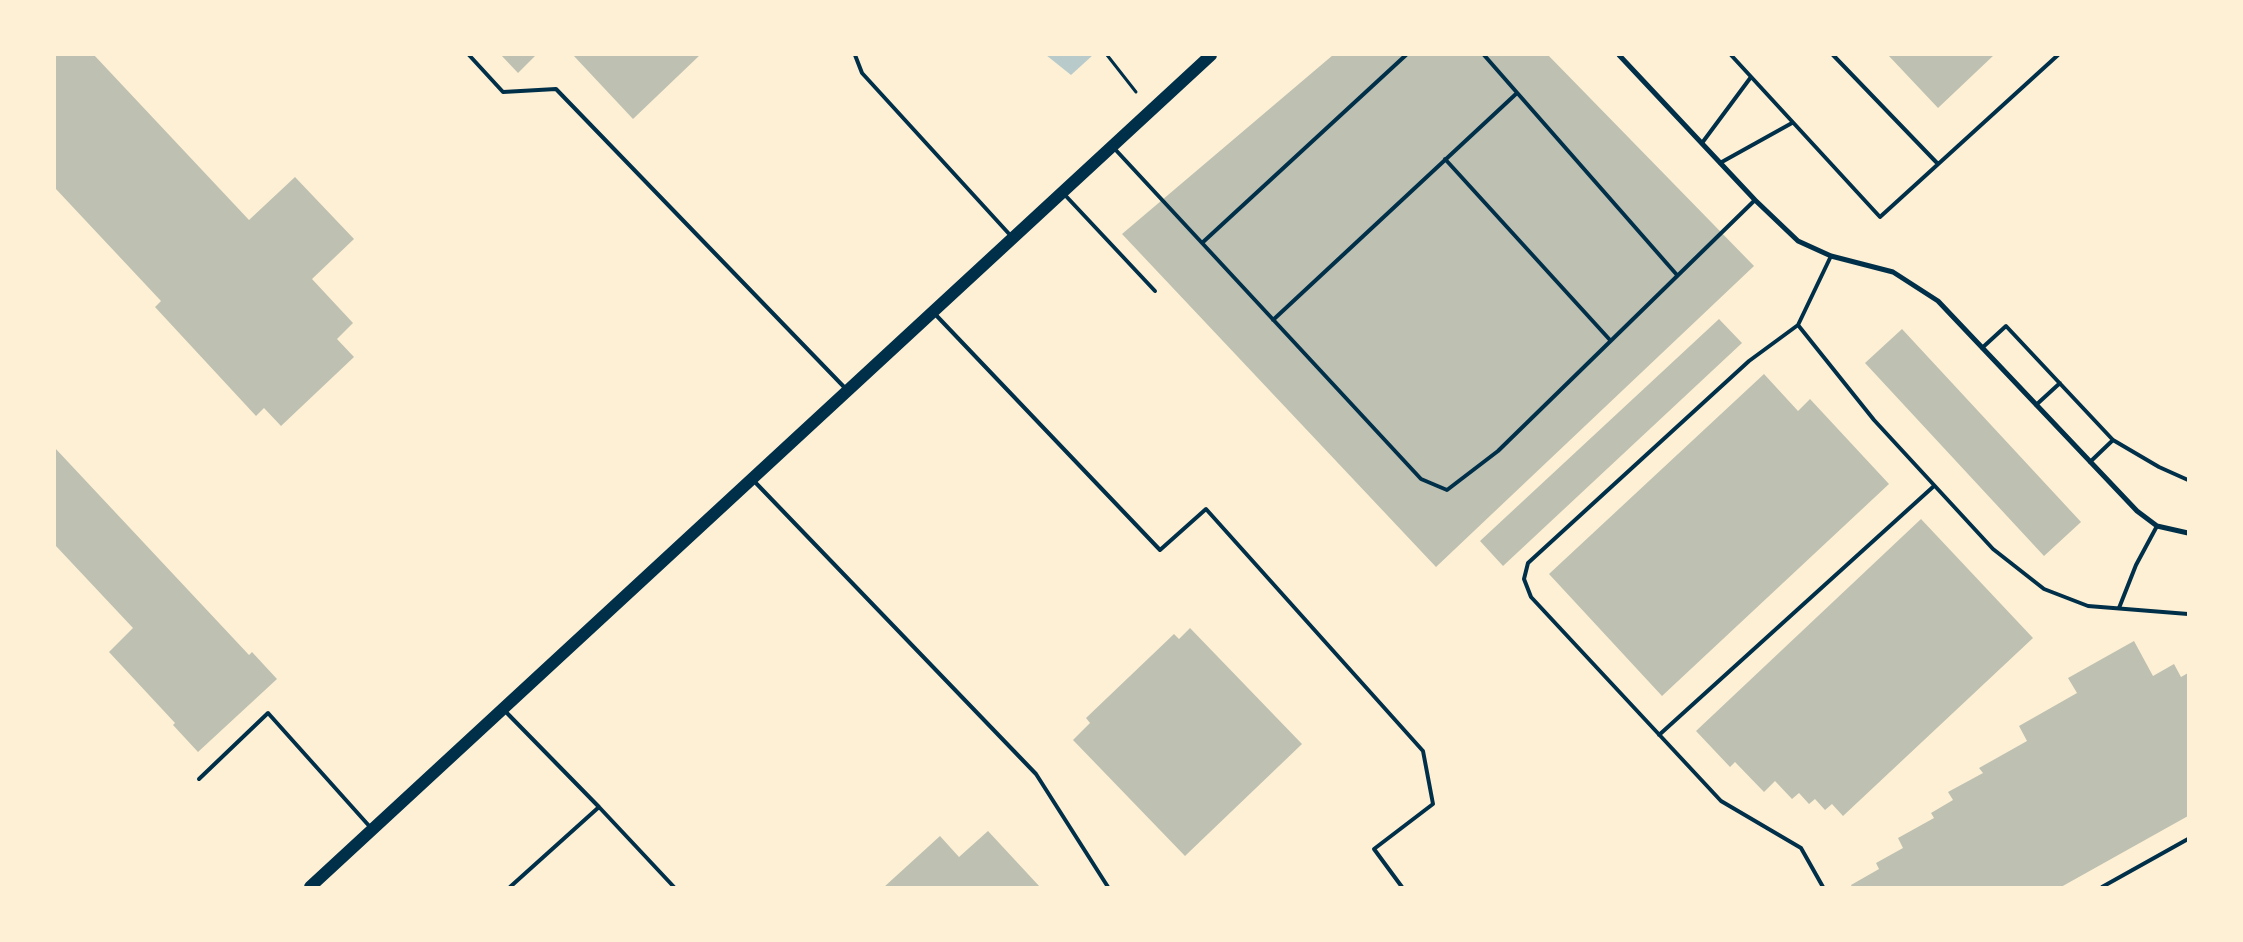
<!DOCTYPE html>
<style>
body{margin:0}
#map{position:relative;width:2243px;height:942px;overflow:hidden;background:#fdf0d5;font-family:Rubik,sans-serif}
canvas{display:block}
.frame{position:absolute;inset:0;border:56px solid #fdf0d5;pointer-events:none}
</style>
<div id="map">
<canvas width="2243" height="942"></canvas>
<div class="frame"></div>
</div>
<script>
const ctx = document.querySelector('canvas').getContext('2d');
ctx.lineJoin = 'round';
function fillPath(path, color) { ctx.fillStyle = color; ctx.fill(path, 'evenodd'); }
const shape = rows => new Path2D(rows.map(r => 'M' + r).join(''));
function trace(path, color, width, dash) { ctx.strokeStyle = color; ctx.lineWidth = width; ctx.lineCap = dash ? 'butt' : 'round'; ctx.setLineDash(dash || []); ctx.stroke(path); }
const green = shape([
 [1046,55,1093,55,1071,75]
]);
const building = shape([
 [55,55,94,55,249,220,295,177,354,239,312,279,353,323,337,339,354,357,281,426,264,408,256,416,155,307,161,301,55,188],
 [501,55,536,55,518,73],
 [573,55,700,55,633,119],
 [1333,55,1548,55,1754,266,1436,567,1122,234],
 [1888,55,1994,55,1938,108],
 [1719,319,1742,343,1503,566,1480,541],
 [1902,329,2081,522,2044,556,1865,363],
 [1764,374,1798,411,1810,399,1889,484,1662,696,1549,574],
 [55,448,249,655,252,652,277,679,198,752,173,725,175,723,109,652,133,628,55,545],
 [1921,519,2033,638,1843,816,1832,804,1825,810,1815,799,1809,804,1799,793,1792,799,1775,781,1764,792,1735,762,1730,767,1696,731],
 [1190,628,1302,744,1185,856,1073,740,1090,723,1086,718,1174,634,1179,639],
 [2134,641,2153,676,2174,664,2181,677,2188,673,2188,816,2061,887,1852,887,1851,885,1879,869,1876,863,1903,848,1898,838,1934,818,1931,813,1953,800,1948,792,1983,773,1979,768,2027,741,2019,726,2077,693,2068,678],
 [988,831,1040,887,884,887,940,836,959,857]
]);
const path = shape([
 [1107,55,1136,92]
]);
const service = shape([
 [469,55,503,92,556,89,846,389],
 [855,55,862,73,1011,236],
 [1484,55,1677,275],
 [1731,55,1880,217,2058,55],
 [1833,55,1938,164],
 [1702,143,1751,77],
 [1113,147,1421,479,1447,490,1498,451,1755,200],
 [1445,159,1610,340],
 [1720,163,1792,123],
 [1064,194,1155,291],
 [1202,243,1406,55],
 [934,313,1160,550,1206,509,1423,751,1433,804,1374,849,1402,887],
 [1273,320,1517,93],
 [1798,325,1874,420,1993,549,2044,589,2088,606,2188,614],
 [1982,348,2006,326,2113,440,2159,467,2188,480],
 [2036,405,2060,383],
 [2090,462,2113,440],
 [753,480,1036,774,1108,887],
 [2119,608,2136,565,2157,526],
 [505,711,599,807,510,887],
 [1659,735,1934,486],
 [199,779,268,713,371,828],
 [599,807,674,887],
 [1823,887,1801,848,1721,801,1531,597,1524,579,1528,563,1749,361,1798,325,1831,256],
 [2102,887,2188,839]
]);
const minor = shape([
 [1619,55,1755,200,1798,241,1831,256,1893,272,1938,301,2137,511,2157,526,2188,533]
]);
const primary = shape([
 [310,887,1211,55]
]);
fillPath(green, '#b9caca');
fillPath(building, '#bec0b2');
trace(path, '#003049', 3);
trace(service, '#003049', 4);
trace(minor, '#003049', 5);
trace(primary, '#003049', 12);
</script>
